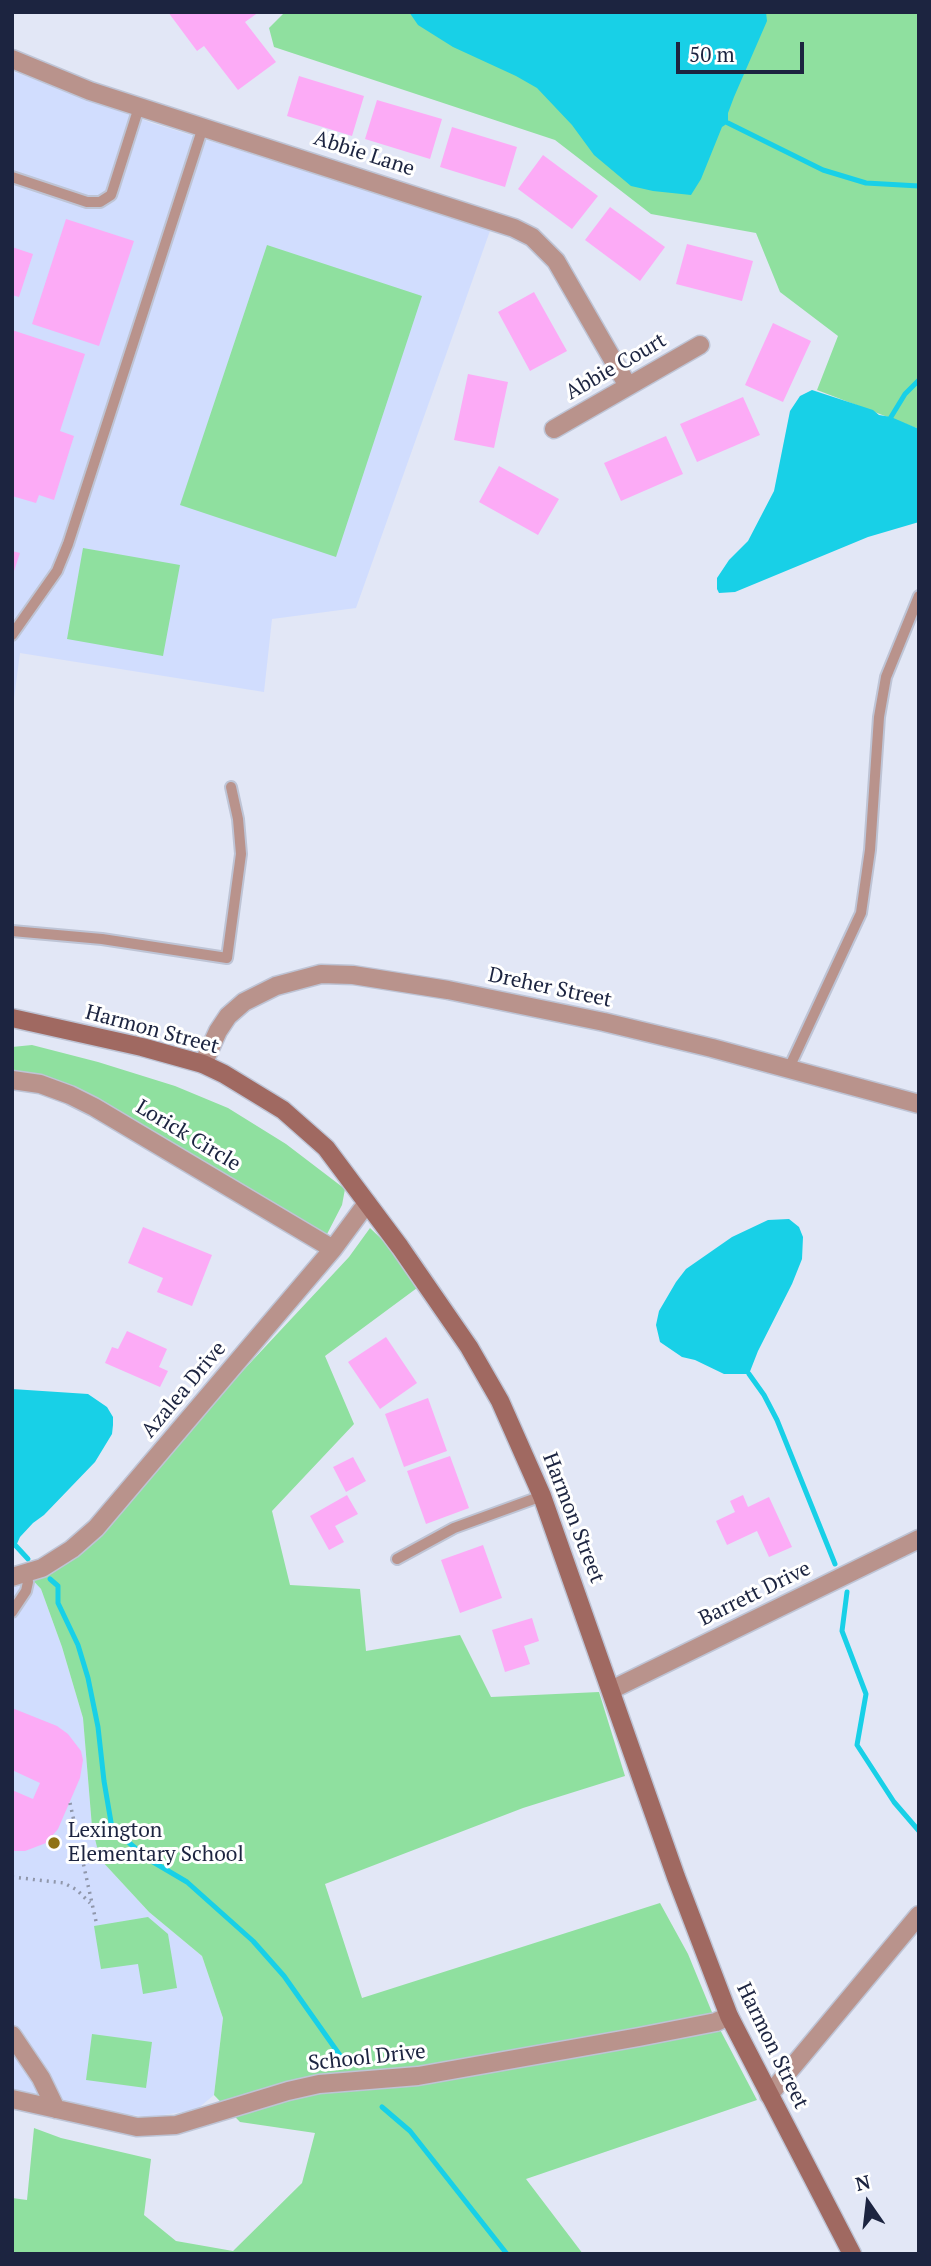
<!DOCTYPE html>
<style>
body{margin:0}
#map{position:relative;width:931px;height:2266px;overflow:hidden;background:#e2e7f6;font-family:"PT Serif",serif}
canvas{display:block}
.frame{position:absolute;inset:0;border:14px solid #1c2440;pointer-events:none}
.north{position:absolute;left:833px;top:2168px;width:70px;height:70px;-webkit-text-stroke:5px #fff;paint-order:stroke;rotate:346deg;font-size:19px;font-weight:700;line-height:28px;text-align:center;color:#1c2440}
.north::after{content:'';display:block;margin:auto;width:24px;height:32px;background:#1c2440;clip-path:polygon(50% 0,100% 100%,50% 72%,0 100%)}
.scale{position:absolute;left:676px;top:42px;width:128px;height:32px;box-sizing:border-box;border:4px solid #1c2440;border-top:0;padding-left:9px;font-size:21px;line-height:24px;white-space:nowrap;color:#1c2440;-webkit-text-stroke:5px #fff;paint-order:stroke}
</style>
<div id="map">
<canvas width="931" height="2266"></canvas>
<div class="frame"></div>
<div class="north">N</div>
<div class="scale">50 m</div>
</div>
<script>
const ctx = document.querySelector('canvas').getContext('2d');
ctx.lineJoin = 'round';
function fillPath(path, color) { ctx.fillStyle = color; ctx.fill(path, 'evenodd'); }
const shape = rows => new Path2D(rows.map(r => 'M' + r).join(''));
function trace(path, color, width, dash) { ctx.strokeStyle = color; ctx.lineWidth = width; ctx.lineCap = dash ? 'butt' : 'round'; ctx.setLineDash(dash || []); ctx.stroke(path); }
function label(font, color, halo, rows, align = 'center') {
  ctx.font = font + ' "PT Serif",serif'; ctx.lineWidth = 6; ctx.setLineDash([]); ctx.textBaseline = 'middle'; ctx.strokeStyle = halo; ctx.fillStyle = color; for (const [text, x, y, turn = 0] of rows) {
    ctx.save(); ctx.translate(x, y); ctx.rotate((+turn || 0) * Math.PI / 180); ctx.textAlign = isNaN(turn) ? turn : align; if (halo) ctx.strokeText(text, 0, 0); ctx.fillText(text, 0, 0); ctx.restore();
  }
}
const built = shape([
 [12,71,152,123,491,228,356,608,272,619,264,692,20,653,12,714],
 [27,1574,41,1589,62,1647,83,1718,92,1827,100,1859,149,1912,202,1956,223,2018,214,2095,196,2110,151,2117,93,2111,12,2091,12,1578]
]);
const green = shape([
 [285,12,919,12,919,429,817,390,838,336,780,292,756,233,651,214,555,140,274,47,269,28],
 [267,245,422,296,336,557,180,505],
 [83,548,180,565,163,656,67,639],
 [32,1045,98,1062,175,1086,228,1108,286,1144,345,1189,342,1205,325,1238,12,1072,12,1047],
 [370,1228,394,1251,417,1288,325,1356,354,1424,272,1511,290,1585,360,1589,366,1651,460,1635,491,1697,599,1692,625,1776,523,1808,325,1884,362,1998,660,1903,688,1954,716,2022,757,2100,526,2179,583,2254,12,2254,12,2198,27,2200,34,2128,61,2138,151,2159,144,2215,176,2241,233,2251,302,2183,315,2133,240,2122,214,2095,223,2018,202,1956,149,1912,100,1859,92,1827,83,1718,62,1647,41,1589,27,1574,96,1528,349,1257],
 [148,1917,168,1934,177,1988,143,1994,138,1964,101,1969,94,1926],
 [92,2034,152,2042,146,2088,86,2080]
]);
const water = shape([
 [409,12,766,12,767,21,734,97,728,113,728,123,722,127,701,179,691,195,653,191,631,186,594,155,572,125,537,88,516,76,453,47,418,25],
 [812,390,873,410,879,415,891,417,919,429,919,522,868,537,735,592,719,593,717,589,717,578,729,560,748,541,774,491,790,411,800,396],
 [789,1219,799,1227,803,1237,802,1259,792,1284,758,1351,749,1374,724,1374,695,1360,682,1357,660,1342,656,1325,659,1311,676,1282,686,1269,732,1237,768,1220],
 [12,1389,88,1394,107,1407,113,1417,113,1425,112,1434,95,1462,44,1515,33,1523,20,1537,16,1546,12,1547]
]);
const stream = shape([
 [728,123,823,170,866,183,919,186],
 [891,417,905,394,919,380],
 [749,1374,764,1395,777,1420,835,1564],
 [16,1546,28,1559],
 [50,1579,58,1586,58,1603,78,1645,88,1678,98,1727,104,1781,112,1828,148,1859,187,1882,253,1941,284,1976,344,2061],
 [847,1592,842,1631,866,1694,857,1745,894,1802,919,1831],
 [382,2107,410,2131,507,2254]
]);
const building = shape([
 [168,12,259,12,245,22,276,62,238,90,204,46,197,51],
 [299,76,364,96,352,136,287,116],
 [377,100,442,119,430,159,365,139],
 [452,127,517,147,505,187,440,167],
 [543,155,598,196,572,229,518,189],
 [610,207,665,247,640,281,585,240],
 [66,219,134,241,99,346,32,324],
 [687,244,753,261,742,301,676,284],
 [12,247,33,254,19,297,12,295],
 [534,292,567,351,530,371,498,312],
 [773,323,811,341,783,402,745,385],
 [12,330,85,354,60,431,74,436,54,500,39,495,36,503,12,496],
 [468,374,508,382,494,448,454,440],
 [743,397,760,435,697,462,680,424],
 [666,436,683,474,621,501,604,463],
 [499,466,559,499,538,535,479,502],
 [12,551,20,553,13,574,12,574],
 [143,1227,212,1255,192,1306,157,1292,163,1278,128,1263],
 [127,1331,167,1349,159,1367,168,1371,160,1387,105,1363,112,1347,118,1349],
 [386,1337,417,1383,380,1409,348,1362],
 [428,1398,447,1451,404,1467,385,1414],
 [450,1456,469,1508,426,1524,407,1471],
 [353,1457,366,1481,346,1492,333,1467],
 [347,1495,358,1514,335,1526,344,1542,329,1550,310,1516],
 [743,1495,748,1507,769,1497,792,1547,769,1557,757,1531,727,1545,716,1521,735,1512,730,1501],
 [483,1545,502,1598,460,1613,441,1560],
 [532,1618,539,1641,524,1646,530,1664,505,1672,492,1630],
 [12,1708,57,1726,68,1734,81,1751,83,1760,80,1778,58,1829,46,1843,25,1851,12,1851,12,1790,33,1799,40,1783,12,1770]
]);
const path = shape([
 [70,1803,97,1926],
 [12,1877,64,1883,77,1890,90,1903]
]);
const lane = shape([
 [12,177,87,202,100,202,111,195,113,189,139,107],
 [12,635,57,571,68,544,203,127],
 [12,931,102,939,227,958,241,854,238,819,231,787],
 [789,1068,861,913,870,850,879,717,886,677,919,596],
 [397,1559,454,1528,542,1496],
 [12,1612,26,1591,28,1582,27,1574]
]);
const street = shape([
 [12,59,90,91,514,228,532,237,556,261,628,386],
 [554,429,700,345],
 [203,1064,218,1031,228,1016,244,1002,276,986,321,974,353,975,448,990,604,1022,712,1048,919,1104],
 [12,1080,40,1084,70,1095,94,1107,333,1249],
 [12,1577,42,1568,72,1549,96,1528,333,1249,367,1203],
 [611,1690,919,1539],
 [12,2035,41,2078,56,2109],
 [769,2095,919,1915],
 [12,2099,137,2127,176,2125,288,2091,319,2084,418,2076,639,2037,716,2022,729,2016]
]);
const secondary = shape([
 [12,1018,142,1047,203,1064,224,1074,283,1110,326,1148,400,1247,469,1347,500,1401,542,1496,676,1877,729,2016,852,2254]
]);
const markers = [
 [54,1843,7,"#8f7216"]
];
const streetNames = [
 ["Abbie Lane",364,154,18],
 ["Abbie Court",616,367,-30],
 ["Dreher Street",550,988,12],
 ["Harmon Street",152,1030,15],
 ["Lorick Circle",188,1136,31],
 ["Azalea Drive",184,1390,-50],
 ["Harmon Street",573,1518,69],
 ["Barrett Drive",755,1594,-26],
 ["Harmon Street",772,2046,64],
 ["School Drive",367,2058,-6]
];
const poiNames = [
 ["Lexington",68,1831],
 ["Elementary School",68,1855]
];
fillPath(built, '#d1ddfe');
fillPath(green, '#8fe09f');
fillPath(water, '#18d0e7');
trace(stream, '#18d0e7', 5);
fillPath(building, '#fcabf6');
trace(lane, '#bec4d5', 14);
trace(street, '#bec4d5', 21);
trace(secondary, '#bec4d5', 21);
trace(path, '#9097ab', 3.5, [2, 5]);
trace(lane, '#b9938c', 10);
trace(street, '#b9938c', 18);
trace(secondary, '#a06961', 18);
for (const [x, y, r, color] of markers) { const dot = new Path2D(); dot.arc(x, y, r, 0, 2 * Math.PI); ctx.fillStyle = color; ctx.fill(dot); trace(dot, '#fff', 2.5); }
label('21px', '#1c2440', '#fff', streetNames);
label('21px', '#1c2440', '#fff', poiNames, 'left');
</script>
